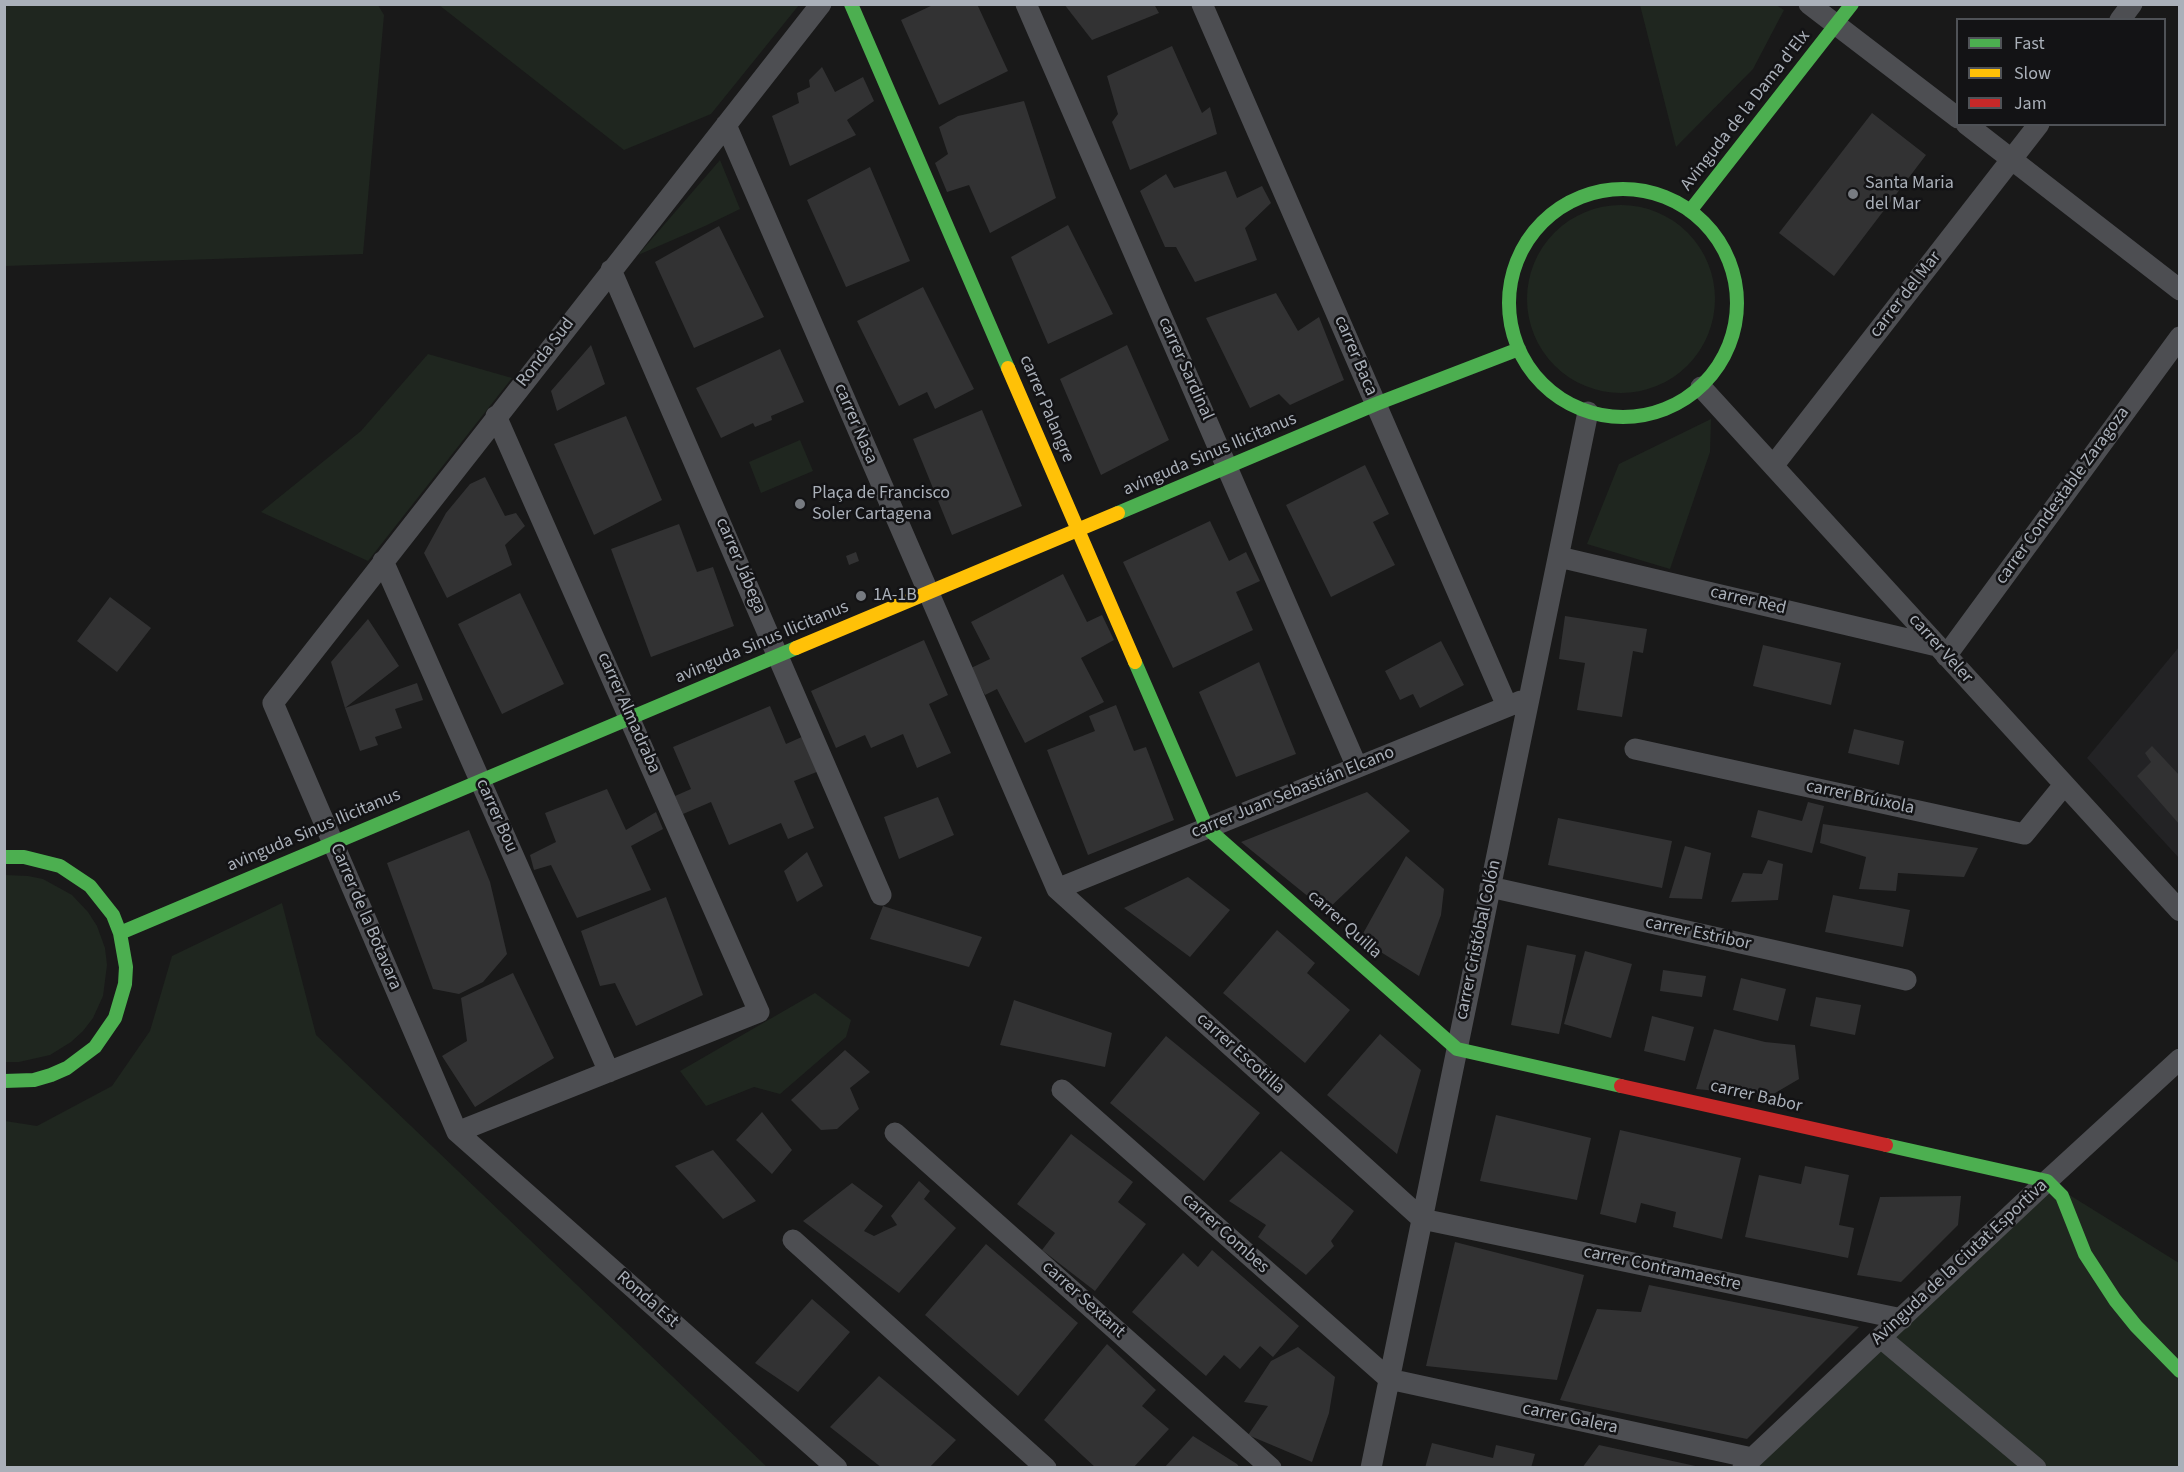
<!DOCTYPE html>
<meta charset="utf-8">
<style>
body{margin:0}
#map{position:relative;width:2184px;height:1472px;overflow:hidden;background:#191919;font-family:"Source Sans 3",sans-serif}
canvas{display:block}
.frame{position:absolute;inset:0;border:6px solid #aab0b9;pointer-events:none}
.legend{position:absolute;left:1956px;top:18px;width:210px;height:108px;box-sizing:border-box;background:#131315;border:2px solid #4f5257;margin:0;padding:8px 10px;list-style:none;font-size:18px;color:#aab0b9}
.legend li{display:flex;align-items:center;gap:12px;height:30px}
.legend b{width:30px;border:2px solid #4f5257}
</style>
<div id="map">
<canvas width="2184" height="1472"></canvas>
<div class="frame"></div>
<ul class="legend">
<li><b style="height:8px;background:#4caf50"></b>Fast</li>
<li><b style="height:8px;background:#ffc107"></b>Slow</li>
<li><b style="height:8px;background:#c62828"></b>Jam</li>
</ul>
</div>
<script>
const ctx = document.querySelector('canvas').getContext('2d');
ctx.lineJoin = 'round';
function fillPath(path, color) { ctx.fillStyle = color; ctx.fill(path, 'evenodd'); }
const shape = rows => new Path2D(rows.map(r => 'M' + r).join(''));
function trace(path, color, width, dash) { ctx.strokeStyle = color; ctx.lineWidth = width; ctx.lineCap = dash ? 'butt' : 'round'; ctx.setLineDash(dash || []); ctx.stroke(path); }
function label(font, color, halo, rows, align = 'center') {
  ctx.font = font + ' "Source Sans 3",sans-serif'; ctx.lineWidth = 5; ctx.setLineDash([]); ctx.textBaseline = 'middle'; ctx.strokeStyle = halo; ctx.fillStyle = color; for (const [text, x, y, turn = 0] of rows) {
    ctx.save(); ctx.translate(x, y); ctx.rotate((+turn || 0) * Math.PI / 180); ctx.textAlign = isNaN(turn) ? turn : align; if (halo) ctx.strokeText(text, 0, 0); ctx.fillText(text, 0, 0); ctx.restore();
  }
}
const built = shape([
 [2179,647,2179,858,2087,758]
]);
const green = shape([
 [4,5,378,5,384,15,363,254,5,266],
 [439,5,799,4,799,5,711,114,624,150],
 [1776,5,1784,10,1753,69,1676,147,1640,5],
 [720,160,740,209,705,226,638,255],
 '1527 299a94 94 0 1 1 188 0a94 94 0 1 1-188 0Z',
 [428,354,512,378,368,561,261,512,361,431],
 [1711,419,1710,452,1670,569,1587,544,1619,464],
 [800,440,813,471,761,493,749,462],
 [5,875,28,876,43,879,72,895,88,912,97,926,105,948,107,965,103,996,93,1018,83,1031,71,1042,50,1055,19,1062,5,1062],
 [282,903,316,1035,767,1467,5,1467,5,1121,37,1126,112,1086,150,1031,172,956],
 [815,993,851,1020,846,1037,780,1094,754,1087,706,1106,680,1071],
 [2047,1181,2179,1263,2179,1467,1751,1468]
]);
const building = shape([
 [935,4,977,4,1008,71,939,105,901,20],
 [1064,4,1154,4,1159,13,1092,40],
 [1172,46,1202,113,1210,107,1217,134,1130,170,1112,122,1118,114,1107,76],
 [822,67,835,92,863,77,874,101,847,120,856,135,790,166,772,116,799,103,797,93,810,87,809,80],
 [1024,101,1056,198,990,233,969,185,947,192,935,163,948,154,939,127,958,116],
 [1872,113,1926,155,1834,276,1779,233],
 [870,167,910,261,846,287,807,200],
 [1226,171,1237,198,1262,186,1271,203,1245,228,1257,260,1195,282,1176,247,1165,247,1140,191,1166,174,1174,188],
 [1068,225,1113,314,1048,344,1011,257],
 [719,226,764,317,694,348,655,262],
 [923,287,974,389,935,409,927,392,899,406,857,321],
 [1276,293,1298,331,1319,317,1344,380,1290,405,1279,394,1250,408,1206,318],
 [591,345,605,384,557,411,551,391],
 [1127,345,1169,440,1101,475,1060,379],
 [780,349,804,402,771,416,772,420,755,427,753,423,721,438,696,388],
 [982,410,1022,506,952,535,913,439],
 [626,416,662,500,594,535,554,444],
 [1365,465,1389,514,1373,522,1395,565,1331,597,1286,505],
 [485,477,505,516,516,513,525,526,505,545,512,565,447,598,424,553,446,513,470,484],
 [1210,521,1229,561,1246,552,1260,581,1236,592,1253,630,1173,668,1123,562],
 [679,524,697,572,713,567,734,626,651,657,611,549],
 [856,552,859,561,849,565,846,556],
 [1063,574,1087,622,1102,615,1114,640,1081,658,1104,702,1025,743,997,689,985,695,971,668,990,659,971,622],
 [520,593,564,684,502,714,458,624],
 [110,597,151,628,117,672,77,641],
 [1565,616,1647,629,1643,653,1633,651,1622,717,1577,710,1585,663,1559,659],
 [368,619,399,666,345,708,417,683,423,700,395,709,402,728,375,737,378,745,360,751,345,708,331,662],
 [924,640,948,695,929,704,951,753,917,768,903,734,871,748,865,735,836,748,811,691],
 [1441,641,1464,685,1420,708,1413,694,1400,700,1385,671],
 [1763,645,1841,663,1831,705,1753,686],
 [1259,662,1296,754,1236,777,1199,692],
 [1116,705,1134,751,1146,747,1174,820,1088,855,1047,750,1095,731,1089,716],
 [770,706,786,744,804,736,819,771,794,781,814,828,788,839,781,823,729,845,711,802,683,814,675,796,691,789,673,747],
 [1854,729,1904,741,1899,765,1848,753],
 [2152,746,2180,776,2180,825,2137,776,2151,762,2145,753],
 [607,789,626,830,656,812,663,829,631,846,651,890,577,918,551,865,534,870,530,855,556,842,545,813],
 [1367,792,1410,831,1326,911,1241,842],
 [938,797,954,835,899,859,884,817],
 [1808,802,1824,806,1812,853,1751,837,1758,810,1802,821],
 [1558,818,1672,841,1662,888,1548,865],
 [1823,824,1978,848,1964,877,1898,873,1896,891,1859,889,1866,857,1820,843],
 [469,830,490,882,507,954,483,982,459,994,433,989,387,863],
 [1685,846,1711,853,1702,899,1669,898],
 [807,852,823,886,797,902,784,871],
 [1406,856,1444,889,1441,915,1419,976,1360,939],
 [1768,860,1783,864,1778,900,1731,902,1743,873,1762,874],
 [1188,877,1230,910,1190,957,1124,908],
 [1833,895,1910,910,1903,947,1825,932],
 [666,897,703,995,636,1026,615,983,600,986,581,931],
 [883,906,982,937,969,967,870,939],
 [1277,930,1315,963,1307,973,1350,1010,1305,1063,1223,993],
 [1527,945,1576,955,1559,1034,1511,1025],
 [1585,951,1632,964,1611,1038,1564,1024],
 [1663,970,1706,976,1702,997,1660,991],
 [513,973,554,1058,475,1107,442,1056,467,1041,461,998],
 [1741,978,1786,989,1778,1021,1733,1010],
 [1816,997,1861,1005,1855,1035,1810,1026],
 [1014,1000,1112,1033,1105,1067,1000,1045],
 [1652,1016,1694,1027,1685,1061,1644,1051],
 [1714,1029,1765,1042,1795,1045,1799,1079,1770,1096,1696,1089],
 [1380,1034,1421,1070,1397,1154,1327,1095],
 [1166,1036,1260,1113,1204,1181,1110,1103],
 [845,1050,870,1072,850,1088,859,1109,837,1129,821,1130,791,1100],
 [762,1112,792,1150,772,1174,736,1140],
 [1496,1115,1591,1138,1577,1200,1480,1181],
 [1620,1130,1741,1158,1722,1239,1673,1227,1676,1212,1641,1203,1636,1223,1600,1214],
 [1071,1134,1133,1182,1118,1202,1146,1224,1095,1291,1042,1250,1055,1233,1017,1204],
 [713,1150,756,1201,723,1219,675,1166],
 [1281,1151,1354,1211,1331,1241,1334,1246,1306,1275,1258,1237,1266,1225,1229,1201],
 [1805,1166,1849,1175,1839,1225,1854,1228,1848,1258,1745,1237,1759,1175,1801,1184],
 [919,1181,930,1191,924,1199,956,1228,899,1293,803,1221,852,1183,883,1206,864,1231,874,1236,897,1225,891,1216],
 [1961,1196,1958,1225,1901,1282,1857,1275,1880,1197],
 [1455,1242,1584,1275,1557,1380,1426,1366],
 [986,1244,1078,1323,1018,1396,925,1315],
 [1212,1250,1299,1326,1273,1357,1260,1346,1240,1369,1224,1355,1206,1376,1132,1312,1183,1253,1198,1267],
 [1649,1285,1859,1327,1747,1439,1560,1400,1597,1309,1641,1312],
 [812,1299,850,1332,798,1392,755,1363],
 [1107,1344,1156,1390,1142,1406,1169,1429,1133,1468,1096,1468,1044,1420],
 [1298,1347,1335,1377,1329,1413,1312,1462,1248,1435,1268,1406,1244,1402,1271,1361],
 [879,1376,956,1440,929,1468,882,1468,830,1427],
 [1193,1436,1237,1464,1240,1468,1164,1468],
 [1432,1443,1493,1458,1496,1445,1535,1454,1531,1468,1425,1468],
 [1599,1445,1700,1467,1700,1468,1582,1468]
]);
const street = shape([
 [821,4,273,703,457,1132,837,1468],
 [1026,4,1357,767],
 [1202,4,1507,706],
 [1809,4,1958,118],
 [2120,20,2132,4],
 [1966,124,2180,290],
 [726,125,1057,889,1422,1219,1902,1319],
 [611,270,881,895],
 [1701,387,2180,911],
 [1773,466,2039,124],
 [1559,557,1937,646],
 [383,561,609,1072],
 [1946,656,2180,337],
 [1635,749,2024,834,2064,785],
 [1490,887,1906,980],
 [1057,889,1521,701],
 [1062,1090,1389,1379,1752,1458],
 [457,1132,759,1012,496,416],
 [895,1133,1271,1468],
 [793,1240,1046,1468],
 [1881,1338,2036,1468],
 [1743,1467,2047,1181,2180,1059],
 [1371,1468,1588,412]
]);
const fast = shape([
 [851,4,1008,368],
 '1509 303a114 114 0 1 1 228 0a114 114 0 1 1-228 0Z',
 [1690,211,1852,4],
 [1118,513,1376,404,1519,349],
 [1135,662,1207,828,1457,1049,1621,1086],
 [4,857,24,857,60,866,90,886,113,915,120,933,126,967,125,984,115,1018,95,1047,67,1068,51,1075,34,1080,4,1081],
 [120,933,796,648],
 [1886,1145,2047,1181,2062,1196,2085,1254,2115,1300,2136,1326,2180,1371]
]);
const slow = shape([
 [1008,368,1135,662],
 [796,648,1118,513]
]);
const jam = shape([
 [1621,1086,1886,1145]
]);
const markers = [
 [1853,194,6,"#777b81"],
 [800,504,6,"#777b81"],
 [861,596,6,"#777b81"]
];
const streetNames = [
 ["Avinguda de la Dama d'Elx",1746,111,-52],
 ["carrer del Mar",1906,295,-52],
 ["Ronda Sud",546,353,-52],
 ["carrer Baca",1355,356,67],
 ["carrer Sardinal",1185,369,66],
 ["carrer Palangre",1046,409,67],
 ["carrer Nasa",855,424,67],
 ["avinguda Sinus Ilicitanus",1210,455,-23],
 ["carrer Condestable Zaragoza",2063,496,-54],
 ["carrer Jábega",740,566,67],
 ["carrer Red",1748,601,13],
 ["avinguda Sinus Ilicitanus",762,643,-23],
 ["carrer Veler",1940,649,48],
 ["carrer Almadraba",628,713,66],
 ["carrer Juan Sebastián Elcano",1293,793,-22],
 ["carrer Brúixola",1860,798,12],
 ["carrer Bou",496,816,66],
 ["avinguda Sinus Ilicitanus",314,831,-23],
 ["Carrer de la Botavara",365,917,67],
 ["carrer Quilla",1344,925,42],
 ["carrer Estribor",1698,934,12],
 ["carrer Cristóbal Colón",1479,940,-78],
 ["carrer Escotilla",1240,1054,42],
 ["carrer Babor",1756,1097,13],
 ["carrer Combes",1225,1234,42],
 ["Avinguda de la Ciutat Esportiva",1960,1263,-43],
 ["carrer Contramaestre",1662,1269,12],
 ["Ronda Est",647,1300,41],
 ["carrer Sextant",1083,1300,42],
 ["carrer Galera",1570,1419,12]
];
const poiNames = [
 ["Santa Maria",1865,184],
 ["del Mar",1865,205],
 ["Plaça de Francisco",812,494],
 ["Soler Cartagena",812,515],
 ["1A-1B",873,596]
];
fillPath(built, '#232325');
fillPath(green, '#1f261f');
fillPath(building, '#323233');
trace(street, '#4d4e52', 21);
trace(fast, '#4caf50', 14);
trace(slow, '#ffc107', 14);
trace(jam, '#c62828', 14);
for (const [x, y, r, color] of markers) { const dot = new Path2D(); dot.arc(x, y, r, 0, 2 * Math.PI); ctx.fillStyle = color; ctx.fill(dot); trace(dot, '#131315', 2); }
label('18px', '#aab0b9', '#131315', streetNames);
label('18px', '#aab0b9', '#131315', poiNames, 'left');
</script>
